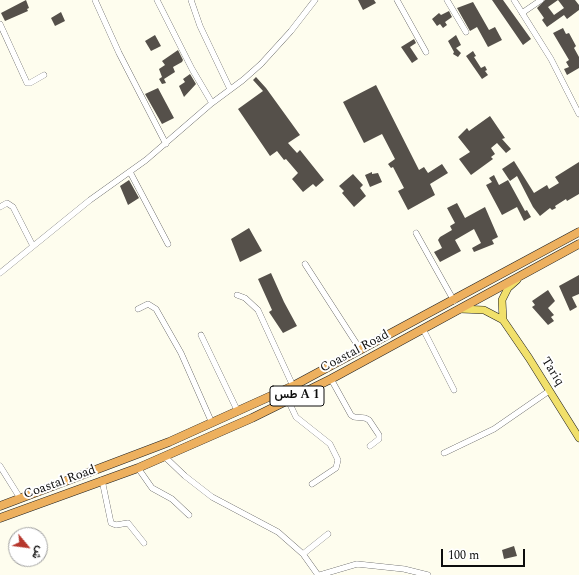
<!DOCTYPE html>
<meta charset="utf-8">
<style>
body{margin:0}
#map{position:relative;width:579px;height:575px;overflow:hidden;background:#fefdee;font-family:Spectral,Vazirmatn,serif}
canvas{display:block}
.north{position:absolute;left:8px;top:527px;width:40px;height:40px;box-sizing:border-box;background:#fff;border:1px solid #9e9e9e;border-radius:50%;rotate:119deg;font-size:11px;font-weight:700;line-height:16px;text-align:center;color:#0d0d0d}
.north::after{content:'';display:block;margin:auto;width:14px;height:18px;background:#b6362c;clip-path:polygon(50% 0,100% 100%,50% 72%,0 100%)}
.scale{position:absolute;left:441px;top:549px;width:84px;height:18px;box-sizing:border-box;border:2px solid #0d0d0d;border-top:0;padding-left:5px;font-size:12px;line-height:14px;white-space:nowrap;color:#0d0d0d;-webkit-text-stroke:3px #fff;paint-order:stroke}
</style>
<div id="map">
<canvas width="579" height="575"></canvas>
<div class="north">ش</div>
<div class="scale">100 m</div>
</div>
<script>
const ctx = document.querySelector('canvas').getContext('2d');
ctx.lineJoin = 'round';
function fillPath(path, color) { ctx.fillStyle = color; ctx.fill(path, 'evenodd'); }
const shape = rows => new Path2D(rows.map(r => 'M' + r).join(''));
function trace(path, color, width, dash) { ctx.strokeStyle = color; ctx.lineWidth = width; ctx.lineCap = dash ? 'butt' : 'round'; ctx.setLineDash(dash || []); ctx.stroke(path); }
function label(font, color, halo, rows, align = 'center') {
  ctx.font = font + ' Spectral,Vazirmatn,serif'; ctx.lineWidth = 4; ctx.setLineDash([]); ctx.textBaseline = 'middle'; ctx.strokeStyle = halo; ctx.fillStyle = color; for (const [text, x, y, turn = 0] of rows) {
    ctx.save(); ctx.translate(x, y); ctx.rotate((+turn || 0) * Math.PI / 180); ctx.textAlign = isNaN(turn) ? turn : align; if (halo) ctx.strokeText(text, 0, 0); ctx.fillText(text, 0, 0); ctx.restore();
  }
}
const building = shape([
 [26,0,29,8,27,9,28,11,5,21,1,13],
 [358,0,374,0,376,3,363,10],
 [492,0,503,0,531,39,523,45],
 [545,0,558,0,548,7,554,15,564,8,558,0,575,0,579,5,579,10,567,19,564,15,547,27,542,20,544,18,537,8],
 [473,2,489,30,495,27,502,40,488,47,477,27,470,31,457,8],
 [449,11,452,17,445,22,447,25,443,28,440,24,437,26,432,19,439,13,441,15],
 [61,12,65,21,55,26,51,18],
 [563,28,566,34,569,33,576,46,574,48,579,57,579,68,567,75,564,69,569,67,566,62,569,60,553,33],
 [155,35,161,46,151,51,145,41],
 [456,35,461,45,456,48,461,53,458,57,453,54,454,52,448,41],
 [414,39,416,43,410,47,418,59,412,63,401,47],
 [178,50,183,60,182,62,173,67,175,72,164,79,166,83,162,84,159,79,162,77,159,69,165,65,162,61],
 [473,51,476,56,474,57,481,68,485,66,487,70,485,71,488,75,482,79,466,56],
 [190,74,196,84,184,97,179,86,185,82,183,79],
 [256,77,266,88,300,135,288,143,297,153,300,150,324,180,316,187,313,184,303,192,292,179,298,173,286,159,284,160,277,151,270,156,238,109,263,91,253,80],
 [376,85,419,170,424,167,428,173,442,164,448,173,430,184,435,195,408,210,398,191,404,188,393,167,391,168,388,164,395,159,382,134,364,143,343,102],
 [158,88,174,118,162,124,145,94],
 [490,116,505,138,502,139,511,149,506,153,497,143,491,148,495,154,491,157,493,159,471,175,459,159,470,152,458,137,467,128,469,131],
 [514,161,534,193,547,185,549,189,559,183,555,177,579,162,579,194,567,201,566,199,555,206,556,208,552,210,550,208,540,216,533,207,517,176,510,181,502,169],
 [372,172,372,174,378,173,382,182,370,187,365,175],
 [353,174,363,185,360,188,366,196,354,207,342,193,344,191,339,186],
 [494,175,499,185,508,180,525,211,527,210,531,217,524,221,517,207,502,215,486,185,492,182,489,178],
 [129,180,139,198,128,205,120,186],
 [457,203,465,218,485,207,498,237,492,240,494,244,474,252,472,248,481,243,474,229,455,240,461,251,440,262,434,252,442,248,438,240,440,237,452,230,450,226,455,223,447,208],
 [249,228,262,251,240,262,231,239],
 [271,273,284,302,297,326,283,333,269,312,272,310,258,279],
 [579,275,579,294,572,297,577,307,570,311,559,286],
 [548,290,555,301,548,308,554,315,551,317,554,321,548,325,532,307,535,305,532,301],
 [514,546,517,556,504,559,502,550]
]);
const minor = shape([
 [95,0,119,53,166,144],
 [157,0,192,69,212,103],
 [191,0,200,26,230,89],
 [397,0,426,52],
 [447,0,466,32],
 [514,0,551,59,579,114],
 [522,13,541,0],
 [0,24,27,83,30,83,44,75],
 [130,172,168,244],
 [0,207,7,203,13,207,33,246],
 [416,233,454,301],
 [305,264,360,349],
 [0,273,90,200,146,160,212,103,243,80,261,64,291,31,315,0],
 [237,295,245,298,258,310,293,386],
 [138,309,148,304,156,309,181,353,212,423],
 [423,329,454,390],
 [201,335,238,412],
 [331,379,351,415,354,417,365,418,369,420,379,435,379,439,370,446],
 [288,400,296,417,330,444,338,460,336,468,312,484],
 [444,453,494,429,549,391],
 [165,457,185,476,212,497,278,532,303,554,318,575],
 [0,466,20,498],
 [138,468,152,488,172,499,189,515],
 [102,480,111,523,116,525,128,523,144,543],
 [303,554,328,534],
 [320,575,357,564,404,569,428,575]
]);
const major = shape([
 [460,309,484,310,503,320,529,358,579,438],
 [503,320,502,300,508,288,517,280]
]);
const highway = shape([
 [0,506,169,442,293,386,579,232],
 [0,518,138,468,252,418,331,379,579,244]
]);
const shields = [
 [297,396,54]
];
const shieldNames = [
 ["طس A 1",297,396]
];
const streetNames = [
 ["Coastal Road",355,352,-28],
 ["Tariq",552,372,58],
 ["Coastal Road",60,483,-20]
];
fillPath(building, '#55504a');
trace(minor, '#404040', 6);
trace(major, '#1e1e1e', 8);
trace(highway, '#1e1e1e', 9);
trace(minor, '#fff', 5.5);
trace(major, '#f1e06b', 7);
trace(highway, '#edb05e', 8);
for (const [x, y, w] of shields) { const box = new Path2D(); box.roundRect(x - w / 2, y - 10, w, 20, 3); ctx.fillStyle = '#fff'; ctx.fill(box); trace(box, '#0d0d0d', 1); }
label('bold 12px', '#0d0d0d', null, shieldNames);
label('13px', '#0d0d0d', '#fff', streetNames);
</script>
